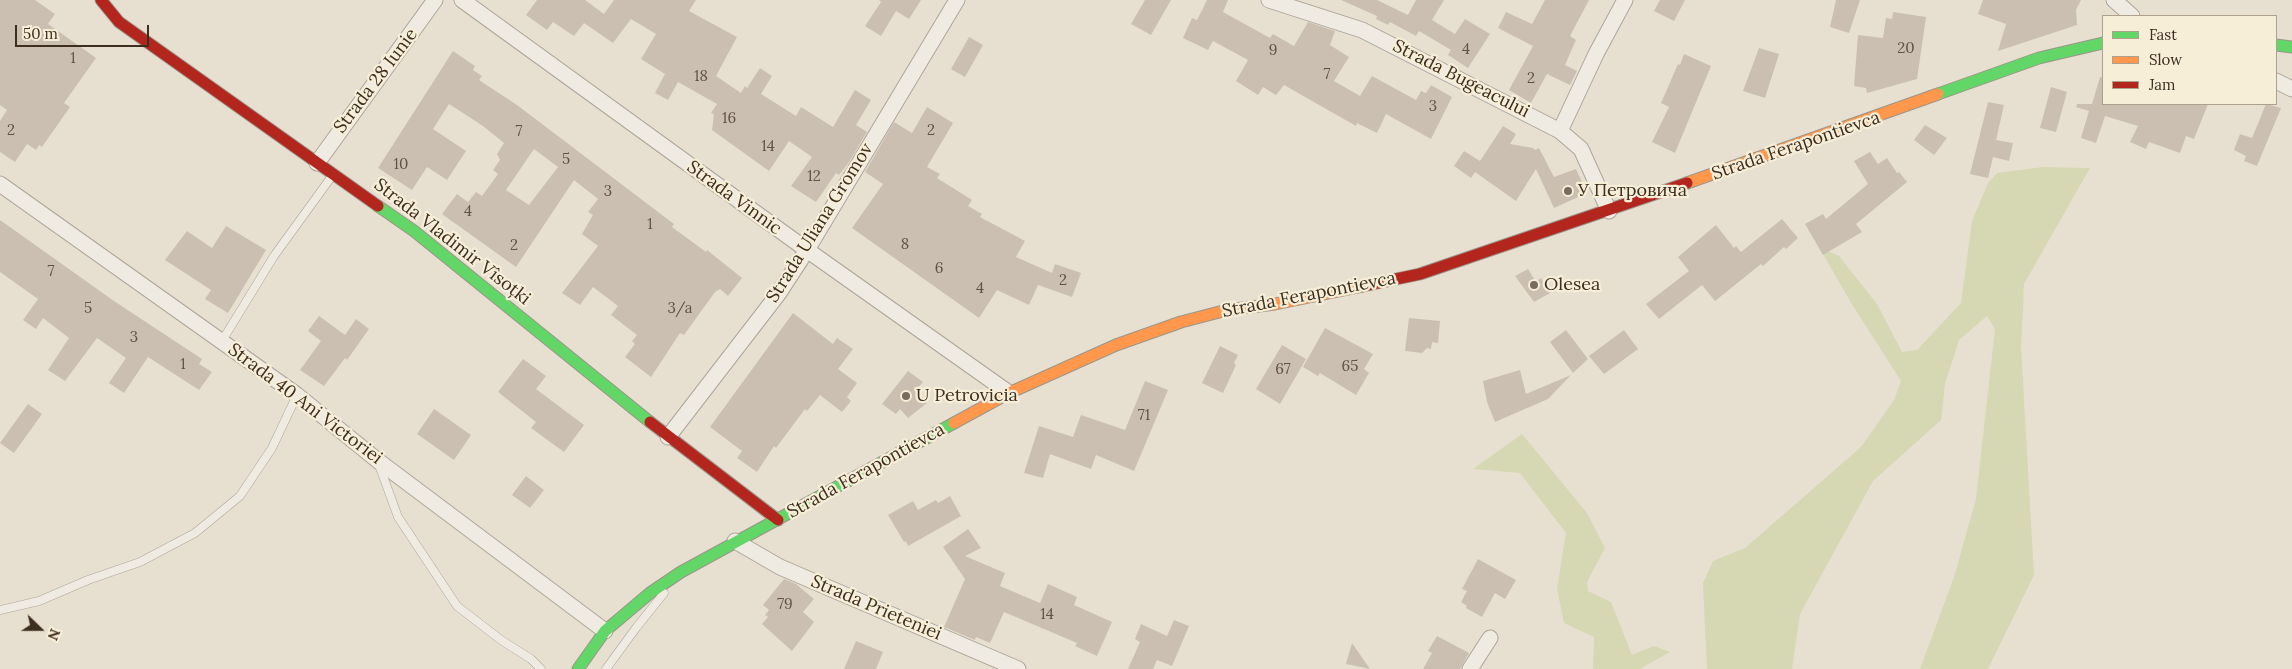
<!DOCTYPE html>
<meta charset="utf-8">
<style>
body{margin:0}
#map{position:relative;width:2292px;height:669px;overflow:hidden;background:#e7e0d1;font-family:Lora,serif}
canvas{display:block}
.legend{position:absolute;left:2102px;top:15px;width:175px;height:90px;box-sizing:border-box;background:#f7eed8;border:1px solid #ada18e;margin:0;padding:6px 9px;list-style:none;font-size:15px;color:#3d2e20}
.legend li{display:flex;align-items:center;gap:10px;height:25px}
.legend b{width:25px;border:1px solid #ada18e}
.north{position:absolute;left:15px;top:604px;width:50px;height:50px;-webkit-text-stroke:4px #f7eed8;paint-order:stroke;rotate:112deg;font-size:14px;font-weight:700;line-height:20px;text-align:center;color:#3d2e20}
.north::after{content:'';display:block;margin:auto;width:18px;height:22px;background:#3d2e20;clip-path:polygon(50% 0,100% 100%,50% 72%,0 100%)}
.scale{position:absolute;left:15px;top:25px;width:134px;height:22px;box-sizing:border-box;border:2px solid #3d2e20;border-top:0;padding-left:6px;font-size:15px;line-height:18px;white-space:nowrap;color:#3d2e20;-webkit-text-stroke:4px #f7eed8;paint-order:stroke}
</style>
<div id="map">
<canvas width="2292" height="669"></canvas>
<ul class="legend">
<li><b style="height:6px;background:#63d668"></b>Fast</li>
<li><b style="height:6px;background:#ff974d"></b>Slow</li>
<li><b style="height:6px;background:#b3261e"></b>Jam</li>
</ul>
<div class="north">N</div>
<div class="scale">50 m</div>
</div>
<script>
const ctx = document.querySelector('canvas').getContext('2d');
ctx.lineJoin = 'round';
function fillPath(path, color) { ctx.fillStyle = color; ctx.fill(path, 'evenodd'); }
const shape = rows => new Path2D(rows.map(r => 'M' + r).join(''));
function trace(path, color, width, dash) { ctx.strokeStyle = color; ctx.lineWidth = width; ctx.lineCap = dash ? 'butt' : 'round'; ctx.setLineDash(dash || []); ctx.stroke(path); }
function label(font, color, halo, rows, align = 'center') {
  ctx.font = font + ' Lora,serif'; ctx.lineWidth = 4.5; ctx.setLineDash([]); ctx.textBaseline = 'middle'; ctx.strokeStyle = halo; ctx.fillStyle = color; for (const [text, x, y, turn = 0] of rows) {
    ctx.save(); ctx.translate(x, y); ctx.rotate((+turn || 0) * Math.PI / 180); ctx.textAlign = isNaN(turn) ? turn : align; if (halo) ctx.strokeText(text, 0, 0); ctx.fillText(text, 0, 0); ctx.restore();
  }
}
const green = shape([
 [2043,167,2090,168,2024,284,2021,347,2034,575,1988,669,1920,669,1954,577,1976,499,1995,329,1987,316,1959,340,1945,384,1941,420,1873,481,1800,614,1792,669,1707,669,1703,583,1713,561,1745,548,1861,447,1894,400,1901,381,1850,301,1819,247,1839,256,1877,304,1902,352,1917,350,1961,303,1972,221,1988,183,1997,173],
 [1522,434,1587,513,1605,548,1587,582,1588,591,1611,602,1632,655,1654,646,1670,652,1640,669,1593,669,1594,637,1564,623,1557,589,1566,533,1520,473,1473,469]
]);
const building = shape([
 [0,0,35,0,55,14,48,24,96,58,64,103,70,107,42,147,39,145,36,150,27,144,15,162,0,152,0,121,7,110,0,105],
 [537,0,585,0,604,14,614,0,696,0,689,11,737,37,716,76,741,93,745,86,747,88,760,68,772,76,761,94,796,116,801,107,833,127,855,90,871,100,856,125,867,132,849,162,839,175,836,173,816,202,791,186,812,157,789,141,769,171,712,130,714,114,711,113,717,104,678,82,668,100,655,93,665,74,641,59,656,34,631,19,613,43,584,23,574,36,553,22,547,30,526,15],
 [879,0,921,0,909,19,896,11,881,36,865,26,881,2],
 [1145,0,1171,0,1151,35,1131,24],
 [1207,0,1228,0,1223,12,1270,38,1273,34,1294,46,1308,22,1335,31,1330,45,1349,57,1334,81,1360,96,1372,76,1416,100,1421,91,1426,93,1431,85,1452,97,1431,139,1386,114,1377,133,1357,123,1356,126,1284,85,1276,95,1263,87,1258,95,1236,81,1248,60,1213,41,1208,50,1183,38,1192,18,1197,20],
 [1341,0,1377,0,1408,15,1416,0,1444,0,1432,20,1455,34,1465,19,1490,34,1468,68,1448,55,1451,50,1419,31,1416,36,1390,22,1388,25,1376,19,1377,16],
 [1545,0,1589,0,1570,36,1576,40,1565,65,1577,71,1570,85,1547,74,1531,103,1509,90,1533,46,1498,28,1506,12,1532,24],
 [1660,0,1685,0,1674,21,1654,11],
 [1836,0,1860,0,1849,33,1830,27],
 [1983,0,2081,0,2076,10,2077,25,1998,51,2006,24,1978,14],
 [1893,12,1926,17,1917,79,1867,93,1866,88,1854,86,1858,35,1883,38,1886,18,1892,19],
 [969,37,983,45,965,77,951,69],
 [1759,48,1779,54,1765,98,1743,91],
 [453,51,475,66,473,70,482,76,479,80,517,105,674,224,672,227,706,252,707,250,742,278,728,296,720,289,715,292,684,335,680,333,651,377,625,357,635,344,632,341,637,335,611,315,618,306,593,287,580,305,562,293,598,246,582,234,593,215,588,212,598,199,574,180,516,267,442,214,457,194,468,202,476,192,482,196,498,174,493,170,500,160,497,154,504,143,483,126,449,104,433,129,466,151,447,180,427,167,412,190,378,168],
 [534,149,558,167,529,205,506,190],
 [1684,54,1711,66,1675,153,1652,142,1669,107,1661,103,1678,64,1680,65],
 [2100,77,2103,77,2103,104,2208,104,2194,139,2186,136,2180,153,2149,142,2146,149,2130,142,2138,126,2105,116,2096,143,2081,138,2089,111,2076,107,2077,104,2092,104],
 [2051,87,2067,92,2056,132,2040,128],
 [1988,102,2004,105,1996,140,2013,143,2009,161,1993,157,1988,178,1970,174],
 [2266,104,2281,108,2257,166,2244,161,2246,156,2234,150,2240,134,2252,138],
 [927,107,953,123,927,167,940,174,937,178,972,200,968,206,982,214,980,217,1025,241,1016,257,1052,273,1055,264,1081,273,1072,297,1038,285,1029,305,997,290,979,318,852,228,883,184,865,172,894,122,912,133],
 [1925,125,1947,138,1934,155,1914,140],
 [1503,126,1516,134,1510,144,1533,148,1535,150,1539,148,1554,177,1576,169,1587,193,1554,208,1536,169,1516,201,1475,172,1471,178,1454,166,1464,151,1480,161],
 [1870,152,1878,164,1887,158,1897,173,1899,172,1907,182,1856,224,1862,232,1823,255,1805,224,1823,214,1826,219,1868,184,1854,161],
 [1782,219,1798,238,1786,249,1784,247,1763,266,1761,264,1715,301,1702,285,1659,319,1646,304,1689,271,1678,257,1716,225,1734,248,1736,246,1741,252],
 [0,220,114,301,202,359,199,364,212,372,199,390,148,357,124,393,109,383,126,358,97,338,65,381,48,370,69,338,43,318,36,329,23,320,38,299,0,272],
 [226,226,266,250,228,313,205,299,211,290,165,260,187,231,212,248],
 [1528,269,1536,282,1541,278,1550,293,1534,302,1515,276],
 [793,313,833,344,837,338,853,349,838,369,857,383,847,397,851,401,842,412,820,395,807,411,805,409,776,448,774,446,757,472,737,458,742,451,710,427],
 [319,316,345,335,356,319,369,329,347,360,345,358,324,386,300,370,321,341,308,331],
 [1409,318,1440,321,1438,343,1432,342,1431,349,1427,348,1422,353,1405,351],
 [1325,328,1373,354,1364,369,1369,373,1356,395,1320,373,1318,376,1303,367],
 [1566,330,1588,359,1573,373,1550,342],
 [1624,330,1638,349,1604,374,1589,356],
 [1282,345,1306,359,1280,404,1256,389],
 [1220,346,1238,355,1234,363,1236,365,1223,393,1202,383],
 [523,359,546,376,536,389,584,425,564,452,531,428,536,422,498,392],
 [1520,370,1526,394,1571,375,1548,399,1495,422,1487,402,1483,381],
 [908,371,923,382,916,390,927,403,908,418,900,409,896,414,882,404],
 [1145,381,1168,390,1134,471,1096,455,1091,469,1050,454,1043,478,1024,473,1039,426,1073,437,1081,415,1125,430],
 [28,404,42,414,14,453,0,443],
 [434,409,471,435,454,460,417,434],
 [526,476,544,490,530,508,512,495],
 [950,496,961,516,908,546,906,541,904,542,888,515,913,501,918,510,936,500,938,503],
 [968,529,981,548,965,556,1005,573,1000,586,1040,603,1048,584,1077,597,1074,605,1112,622,1097,656,1075,646,1077,643,1004,612,990,643,976,637,975,640,944,627,965,579,943,547],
 [1478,559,1516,580,1505,599,1495,593,1482,617,1466,608,1467,606,1461,602,1467,591,1462,589],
 [784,579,796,584,814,599,803,612,814,622,792,651,762,624,768,617,765,615,769,610,763,605],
 [1174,620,1189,626,1172,666,1157,660,1153,669,1128,669,1140,642,1135,639,1141,624,1167,636],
 [1437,636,1469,653,1460,669,1423,669,1432,653,1428,651],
 [856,641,883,652,876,669,844,669],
 [1352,643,1370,669,1346,664]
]);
const lane = shape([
 [222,341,274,256,332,176],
 [379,465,398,517,457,606,501,640,531,659,541,669],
 [0,610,39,601,88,580,140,562,195,533,240,496,272,448,297,395],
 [606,669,636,628,664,593]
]);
const street = shape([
 [462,0,807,250,1009,393],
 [1269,0,1362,30,1560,131,1581,149,1609,211],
 [2114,0,2132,16],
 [2276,81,2292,89],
 [1560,131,1596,54,1625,0],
 [317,163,435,0],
 [0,184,297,395,377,460,605,631],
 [668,437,779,293,807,250,957,0],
 [735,541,780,567,1018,669],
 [1470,669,1490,638]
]);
const fast = shape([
 [2276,45,2292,47],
 [1938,94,2039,58,2103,43],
 [378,206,414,231,650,422],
 [578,669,605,631,650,593,681,572,954,423]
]);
const slow = shape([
 [1687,183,1938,94],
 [954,423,1009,393,1116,345,1181,322,1227,310,1275,304,1363,286]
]);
const jam = shape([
 [101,0,119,22,378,206],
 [1363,286,1420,274,1687,183],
 [650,422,778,520]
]);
const markers = [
 [1568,191,5,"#786c5e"],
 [1534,285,5,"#786c5e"],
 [906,396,5,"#786c5e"]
];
const numberNames = [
 ["20",1906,49],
 ["4",1466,50],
 ["9",1273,51],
 ["1",73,59],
 ["7",1327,75],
 ["18",701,77],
 ["2",1531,79],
 ["3",1433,107],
 ["16",729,119],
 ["2",11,131],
 ["2",931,131],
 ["7",519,132],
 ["14",768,147],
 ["5",566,160],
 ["10",401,165],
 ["12",814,177],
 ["3",608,192],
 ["4",468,212],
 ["1",650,225],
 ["8",905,245],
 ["2",514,246],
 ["6",939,269],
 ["7",51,272],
 ["2",1063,281],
 ["4",980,289],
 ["5",88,309],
 ["3/a",680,309],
 ["3",134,338],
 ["1",183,365],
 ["65",1350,367],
 ["67",1283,370],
 ["71",1144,416],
 ["79",785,605],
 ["14",1047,615]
];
const streetNames = [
 ["Strada Bugeacului",1461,79,27],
 ["Strada 28 Iunie",376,81,-53],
 ["Strada Ferapontievca",1796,146,-19],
 ["Strada Vinnic",734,198,36],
 ["Strada Uliana Gromov",820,223,-58],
 ["Strada Vladimir Vîsoțki",452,242,38],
 ["Strada Ferapontievca",1309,295,-11],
 ["Strada 40 Ani Victoriei",305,404,37],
 ["Strada Ferapontievca",866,471,-29],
 ["Strada Prieteniei",876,608,23]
];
const poiNames = [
 ["У Петровича",1578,191],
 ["Olesea",1544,285],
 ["U Petrovicia",916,396]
];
fillPath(green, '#d6d7b3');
fillPath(building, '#cbbfb2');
trace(lane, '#ada599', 9);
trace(street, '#ada599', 17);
trace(fast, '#9c958a', 13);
trace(slow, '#9c958a', 13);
trace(jam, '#9c958a', 13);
trace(lane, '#efebe3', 8);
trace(street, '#efebe3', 15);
trace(fast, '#63d668', 11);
trace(slow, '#ff974d', 11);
trace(jam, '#b3261e', 11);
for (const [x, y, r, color] of markers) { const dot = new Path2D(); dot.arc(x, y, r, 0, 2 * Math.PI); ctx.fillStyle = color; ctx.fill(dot); trace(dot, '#f7eed8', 2); }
label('15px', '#605244', null, numberNames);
label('18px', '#3d2e20', '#f7eed8', streetNames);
label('18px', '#3d2e20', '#f7eed8', poiNames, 'left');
</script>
